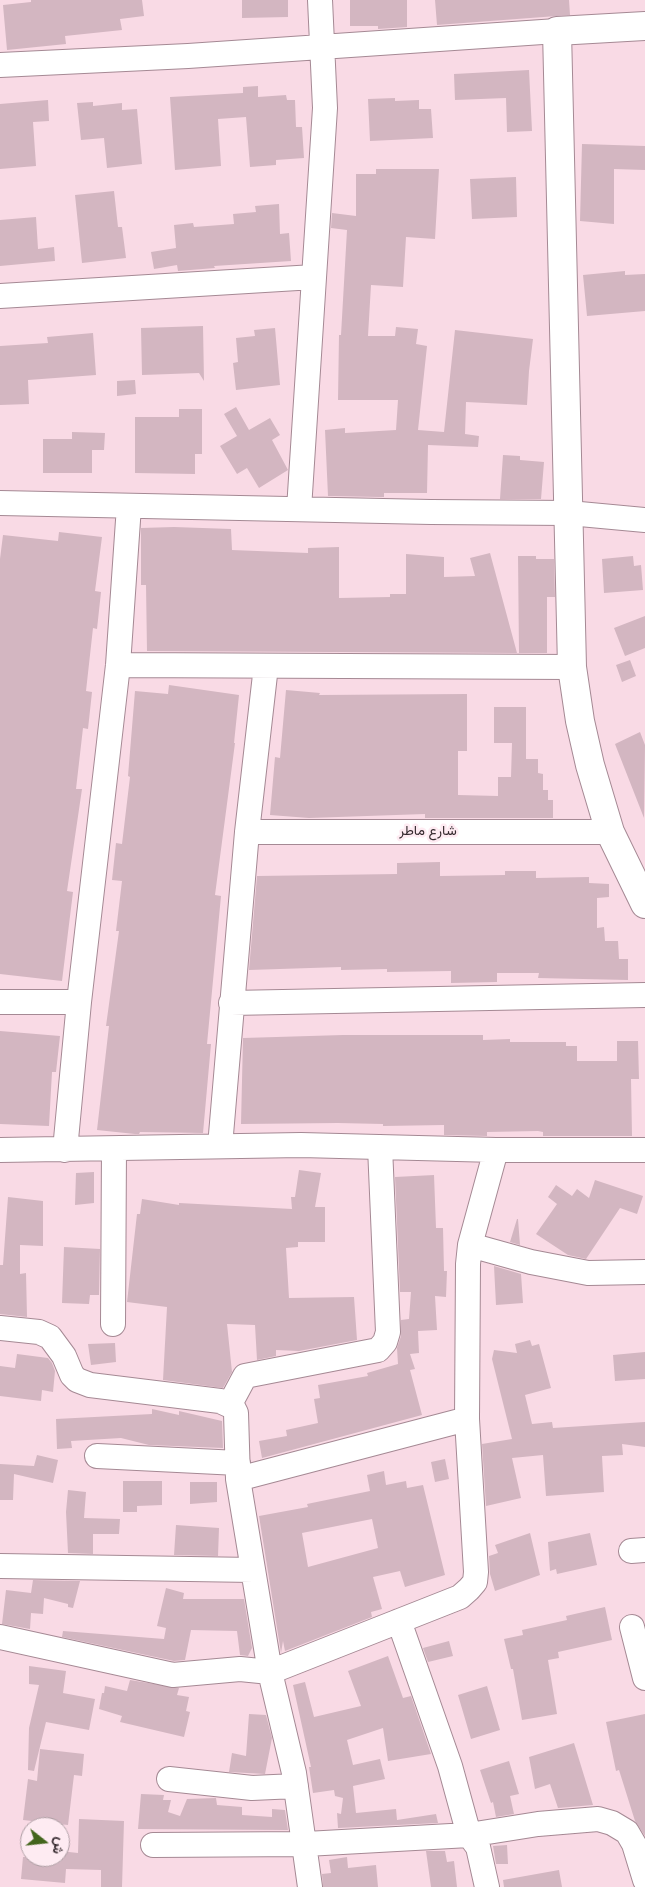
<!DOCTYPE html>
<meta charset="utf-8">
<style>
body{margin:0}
#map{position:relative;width:645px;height:1887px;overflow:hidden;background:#f9dae5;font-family:"Nunito Sans",Vazirmatn,sans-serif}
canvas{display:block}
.north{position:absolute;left:20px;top:1817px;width:50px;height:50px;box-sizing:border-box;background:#feebf2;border:1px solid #ae9ea4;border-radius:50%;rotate:106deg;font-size:14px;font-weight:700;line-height:20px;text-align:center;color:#362a2f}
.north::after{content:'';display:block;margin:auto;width:18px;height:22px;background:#43651c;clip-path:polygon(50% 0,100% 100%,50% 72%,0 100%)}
</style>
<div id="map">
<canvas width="645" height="1887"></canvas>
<div class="north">ش</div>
</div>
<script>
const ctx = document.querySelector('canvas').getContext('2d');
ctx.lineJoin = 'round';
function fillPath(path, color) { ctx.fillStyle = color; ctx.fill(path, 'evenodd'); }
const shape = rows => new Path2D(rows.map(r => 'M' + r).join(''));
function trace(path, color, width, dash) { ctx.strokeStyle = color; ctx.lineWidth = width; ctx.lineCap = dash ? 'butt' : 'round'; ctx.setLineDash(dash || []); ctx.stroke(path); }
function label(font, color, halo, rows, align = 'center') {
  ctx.font = font + ' "Nunito Sans",Vazirmatn,sans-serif'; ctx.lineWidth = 5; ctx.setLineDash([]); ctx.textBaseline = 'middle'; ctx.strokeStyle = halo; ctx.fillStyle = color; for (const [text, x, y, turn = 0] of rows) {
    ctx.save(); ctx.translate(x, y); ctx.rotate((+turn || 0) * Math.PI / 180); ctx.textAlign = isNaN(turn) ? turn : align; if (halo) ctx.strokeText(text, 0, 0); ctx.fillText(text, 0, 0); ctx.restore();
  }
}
const building = shape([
 [31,0,142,0,144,16,120,19,122,30,65,36,66,44,7,50,3,5,31,2],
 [242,0,288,0,288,17,242,18],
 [350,0,407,0,407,27,378,29,378,26,350,26],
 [435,0,569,0,570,15,437,25],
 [529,70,532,131,507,132,506,98,455,100,454,74],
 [258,86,258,97,286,95,287,100,295,100,296,127,302,127,304,158,276,160,276,165,250,167,246,117,218,119,221,166,175,170,170,97,243,93,243,87],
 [395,98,395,101,419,100,419,109,431,109,433,138,370,141,368,99],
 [48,100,49,121,33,122,36,166,0,169,0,104],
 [93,102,93,106,122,103,122,110,137,109,142,164,107,168,104,138,81,140,77,103],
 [582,144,645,146,645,170,614,169,614,224,580,221],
 [376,169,439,169,435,239,406,237,403,287,371,285,368,336,395,336,396,327,418,329,416,344,427,346,418,430,444,432,455,330,533,339,529,371,527,405,466,402,465,434,479,436,478,447,428,445,427,493,384,493,384,497,379,497,328,496,325,430,345,428,345,433,396,430,398,400,338,400,339,335,341,335,347,230,331,228,332,213,356,216,356,174,376,174],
 [516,177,517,217,472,219,470,179],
 [114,191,118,227,122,227,126,258,82,263,75,195],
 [279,204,280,234,289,233,291,261,214,266,215,268,178,271,177,265,154,269,151,252,176,248,174,225,193,223,194,227,234,224,233,214,256,212,255,206],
 [36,217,38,249,54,247,55,261,0,266,0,220],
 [625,271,625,275,645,274,645,311,587,316,583,275],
 [203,326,204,381,199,373,142,375,141,328],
 [275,328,280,385,236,390,233,363,238,362,236,338,255,336,254,330],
 [93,333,96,375,28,380,29,404,0,405,0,346,48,343,47,337],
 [135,380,136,394,117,396,117,381],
 [236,407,249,430,270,418,280,435,272,440,288,470,259,488,247,468,237,474,220,446,237,436,224,414],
 [179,409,202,409,202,454,195,454,195,474,135,473,135,417,179,417],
 [72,432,105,433,104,450,92,450,92,473,43,473,43,439,72,439],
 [503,455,520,456,520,460,544,462,541,499,500,499],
 [174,527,231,529,232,550,308,553,308,548,339,547,339,598,390,597,390,594,406,594,406,554,444,557,444,577,475,576,470,558,490,553,517,653,147,651,146,585,141,585,141,528],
 [59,532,102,537,95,591,101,592,97,629,93,628,86,691,92,692,88,729,83,728,76,789,82,789,67,891,73,892,62,981,0,974,0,559,3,535,58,541],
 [518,556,536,556,536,559,554,559,555,597,547,597,547,653,519,653],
 [633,556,634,566,641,565,643,590,604,593,602,559],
 [645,616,645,648,625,656,614,628],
 [630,660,636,676,622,682,616,665],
 [169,685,239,695,234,743,235,743,215,895,221,896,207,1044,211,1044,203,1133,140,1132,139,1134,135,1134,97,1130,109,1026,106,1026,119,931,116,931,122,881,112,880,116,843,122,844,130,777,128,776,135,691,168,694],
 [286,690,320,693,319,695,467,694,467,751,458,751,458,795,498,796,498,777,511,777,512,743,494,743,494,707,526,707,526,759,538,759,538,773,543,774,543,790,548,790,548,800,553,800,553,818,425,818,425,814,309,818,270,815,275,757,280,758],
 [640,732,645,745,644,818,615,744],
 [440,862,440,876,505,875,505,871,536,871,536,878,589,877,589,883,609,884,609,897,597,898,597,928,604,927,605,941,618,941,619,959,628,959,628,980,538,978,539,973,497,973,497,982,451,983,451,971,387,972,387,969,341,970,341,967,249,970,257,876,397,874,397,863],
 [0,1031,60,1036,56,1072,52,1072,49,1126,0,1124],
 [343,1035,483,1035,483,1040,510,1039,510,1042,566,1042,566,1046,577,1046,577,1061,617,1061,617,1041,638,1041,639,1079,631,1079,632,1136,543,1136,543,1132,538,1131,487,1132,487,1136,444,1135,444,1125,383,1126,383,1124,338,1123,241,1124,243,1038],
 [299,1170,321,1173,315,1207,325,1207,325,1242,298,1242,298,1247,286,1248,289,1298,354,1297,357,1340,299,1351,276,1350,276,1356,257,1360,255,1325,227,1324,232,1372,223,1388,163,1380,167,1307,127,1302,137,1214,140,1214,142,1199,179,1205,179,1203,292,1209,291,1197,295,1197],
 [94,1172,94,1203,75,1205,76,1173],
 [434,1175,436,1228,443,1228,444,1271,447,1271,446,1297,435,1296,437,1330,418,1331,419,1353,410,1354,415,1369,410,1370,422,1415,262,1458,259,1441,287,1436,286,1430,318,1423,314,1399,320,1398,318,1385,368,1376,367,1373,398,1364,397,1348,401,1336,401,1320,409,1319,411,1292,400,1292,395,1177],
 [595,1180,643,1196,637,1214,620,1208,586,1259,568,1255,536,1234,557,1204,548,1197,556,1185,572,1196,577,1189,589,1198],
 [8,1197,43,1201,43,1246,20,1245,20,1274,26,1273,27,1317,0,1314,0,1265,3,1265],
 [517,1219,518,1219,520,1245,510,1242],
 [64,1247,100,1249,99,1295,90,1295,89,1304,62,1303],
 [494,1266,521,1274,523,1303,496,1305],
 [530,1340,532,1346,539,1344,551,1388,525,1395,532,1424,552,1422,553,1428,645,1422,645,1447,622,1444,623,1455,602,1456,604,1492,546,1496,543,1455,512,1458,521,1498,486,1506,482,1444,512,1439,492,1359,494,1350,517,1353,515,1344],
 [115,1343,116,1362,91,1365,88,1344],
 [645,1352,645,1379,615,1381,613,1355],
 [17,1354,48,1358,52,1363,55,1371,53,1392,42,1390,41,1401,0,1396,0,1366,15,1368],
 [152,1409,179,1415,179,1411,222,1421,223,1448,149,1445,121,1438,71,1441,72,1448,57,1449,56,1419,152,1414],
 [37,1455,58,1460,53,1483,14,1474,13,1500,0,1500,0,1464,34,1466],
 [445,1459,449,1479,435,1482,431,1462],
 [384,1471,386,1485,406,1481,407,1488,423,1485,445,1575,405,1587,400,1571,373,1577,382,1609,371,1612,372,1617,285,1651,283,1641,281,1653,259,1516,308,1507,307,1504,370,1491,367,1475],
 [372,1519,378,1548,308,1567,302,1533],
 [123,1481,162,1481,162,1505,137,1506,137,1512,123,1512],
 [190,1482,217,1482,217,1502,190,1504],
 [68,1490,86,1492,84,1518,120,1519,119,1534,93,1534,93,1554,68,1553,66,1512],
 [176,1525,219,1528,218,1556,174,1555],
 [530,1533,540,1575,495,1591,490,1574,489,1556,498,1553,495,1545],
 [590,1533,597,1565,557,1574,556,1569,550,1571,548,1542],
 [33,1580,80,1581,73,1608,68,1607,68,1604,44,1598,43,1614,31,1613,30,1629,2,1624,6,1590,31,1593],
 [166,1588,184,1593,183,1599,244,1599,252,1648,248,1656,240,1655,237,1631,191,1630,185,1660,174,1661,62,1637,63,1631,164,1639,166,1628,157,1626],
 [605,1607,612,1640,558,1652,559,1658,548,1660,557,1714,522,1720,513,1669,511,1669,504,1639,523,1635,522,1630,567,1620,566,1616],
 [449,1641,453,1656,428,1662,423,1648],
 [388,1656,403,1698,411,1696,431,1754,388,1761,383,1728,347,1740,353,1765,380,1759,385,1779,353,1786,356,1813,396,1809,397,1820,436,1814,438,1823,338,1828,337,1813,341,1814,343,1798,335,1796,334,1790,313,1793,309,1767,311,1767,293,1685,305,1682,314,1717,361,1706,348,1671],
 [29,1666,66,1671,63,1693,95,1699,89,1730,46,1722,34,1771,28,1770,29,1728,39,1685,29,1684],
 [130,1680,179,1688,177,1695,189,1697,186,1711,190,1712,184,1737,120,1722,122,1716,99,1709,102,1693,104,1693,105,1686,127,1691],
 [487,1686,500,1730,471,1739,458,1695],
 [249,1714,266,1715,272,1738,265,1774,229,1772,232,1753,246,1756],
 [645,1714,645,1836,635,1821,619,1770,616,1771,606,1722],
 [574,1743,593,1805,558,1808,550,1784,535,1789,529,1757],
 [40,1749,84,1754,82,1776,74,1775,68,1825,23,1820,28,1779,37,1781],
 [509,1761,519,1794,510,1796,514,1814,496,1817,493,1802,491,1803,480,1770],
 [141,1794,164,1795,163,1800,171,1800,168,1812,180,1816,187,1799,216,1798,217,1805,242,1807,242,1815,272,1817,272,1809,285,1810,288,1830,138,1829],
 [79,1819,124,1821,122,1887,101,1887,101,1870,66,1869,65,1883,21,1879,23,1857,60,1857,60,1851,78,1853],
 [507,1845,508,1864,496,1864,493,1846],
 [426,1851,445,1851,447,1862,454,1861,457,1887,431,1887],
 [347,1857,348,1868,376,1865,378,1887,323,1887,322,1874,331,1873,329,1860],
 [559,1870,562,1887,504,1887,503,1880]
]);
const minor = shape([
 [0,65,188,56,557,31],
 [0,296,314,277],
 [0,503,431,512,569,513,645,520],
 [299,509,325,108,320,0],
 [118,665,572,667],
 [247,832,610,832],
 [0,1002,79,1002],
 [231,1003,645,995],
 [220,1146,247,832,266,666],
 [0,1150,301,1145,496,1150,645,1150],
 [65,1150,79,1002,118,665,129,506],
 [470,1245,531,1262,588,1273,645,1272],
 [113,1324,114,1149],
 [0,1328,39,1332,50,1337,64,1356,72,1375,77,1380,90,1385,220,1401,233,1407,236,1413,238,1479,270,1672,294,1773,310,1887],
 [230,1404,245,1376,378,1350,385,1342,388,1332,380,1147],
 [97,1456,238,1463],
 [238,1479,467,1419],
 [631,1551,645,1550],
 [0,1566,253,1570],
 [399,1621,450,1766,469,1835,478,1847,487,1887],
 [632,1627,645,1678],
 [0,1637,173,1675,240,1669,270,1672,460,1597,469,1589,475,1582,476,1572,467,1419,468,1264,470,1245,496,1150],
 [169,1779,252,1788,296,1786],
 [153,1845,306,1844,469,1835,538,1824,598,1819,612,1823,627,1832,634,1844,645,1880]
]);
const major = shape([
 [645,26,557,31,572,667,580,721,590,765,610,832,645,904]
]);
const streetNames = [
 ["شارع ماطر",428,832]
];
fillPath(building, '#d3b6c1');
trace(minor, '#a58994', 26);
trace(major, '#a58994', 30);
trace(minor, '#fff', 24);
trace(major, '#fff', 28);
label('14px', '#362a2f', '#feebf2', streetNames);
</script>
